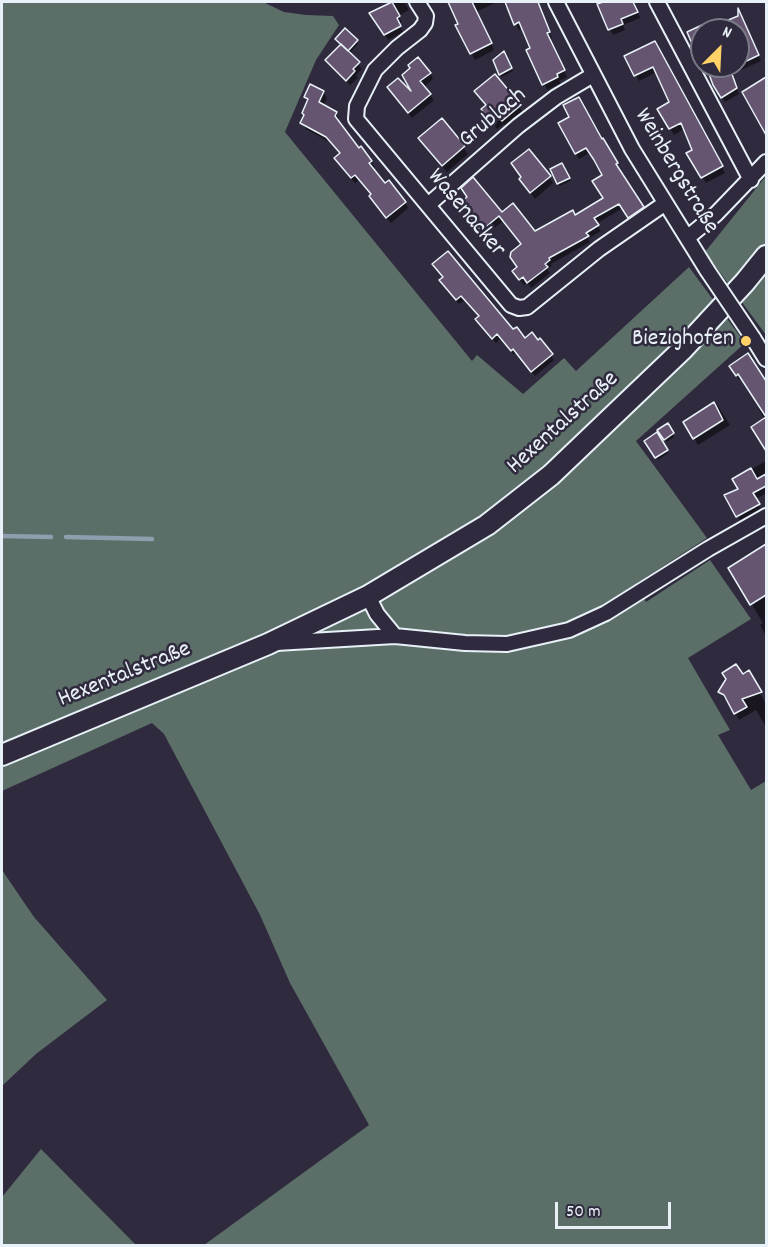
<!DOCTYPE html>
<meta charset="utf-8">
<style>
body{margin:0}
#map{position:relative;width:768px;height:1247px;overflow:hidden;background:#2f2a3d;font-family:Dekko,sans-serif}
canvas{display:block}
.frame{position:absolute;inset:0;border:3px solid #e8f1f8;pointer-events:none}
.north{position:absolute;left:690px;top:18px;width:60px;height:60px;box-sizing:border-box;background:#2f2a3d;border:2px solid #797a88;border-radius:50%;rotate:24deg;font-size:16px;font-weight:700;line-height:24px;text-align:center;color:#e8f1f8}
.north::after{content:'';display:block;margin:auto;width:21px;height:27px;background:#ffd166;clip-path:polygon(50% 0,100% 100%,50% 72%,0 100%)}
.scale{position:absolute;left:555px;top:1202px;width:116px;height:27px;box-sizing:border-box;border:3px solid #e8f1f8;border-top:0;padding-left:8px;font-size:18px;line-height:21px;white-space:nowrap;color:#e8f1f8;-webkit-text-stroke:4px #2f2a3d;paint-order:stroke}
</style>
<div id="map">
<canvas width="768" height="1247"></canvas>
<div class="frame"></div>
<div class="north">N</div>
<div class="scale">50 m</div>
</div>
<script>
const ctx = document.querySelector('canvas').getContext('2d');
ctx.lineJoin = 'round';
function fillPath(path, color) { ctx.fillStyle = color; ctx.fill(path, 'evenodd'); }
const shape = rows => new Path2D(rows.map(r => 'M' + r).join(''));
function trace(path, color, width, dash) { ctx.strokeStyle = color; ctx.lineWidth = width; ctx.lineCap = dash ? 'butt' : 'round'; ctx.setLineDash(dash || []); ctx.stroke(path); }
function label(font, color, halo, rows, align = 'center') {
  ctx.font = font + ' Dekko,sans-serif'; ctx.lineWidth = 5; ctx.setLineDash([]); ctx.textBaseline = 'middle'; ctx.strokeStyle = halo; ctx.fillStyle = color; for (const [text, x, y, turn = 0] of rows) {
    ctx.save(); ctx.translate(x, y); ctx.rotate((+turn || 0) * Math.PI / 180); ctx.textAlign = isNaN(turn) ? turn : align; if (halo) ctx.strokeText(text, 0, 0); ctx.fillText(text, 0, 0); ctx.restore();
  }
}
const green = shape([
 [2,2,263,2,284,12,306,15,333,16,339,25,316,60,285,132,472,361,477,355,523,394,564,358,576,371,689,267,745,343,636,441,707,538,637,583,646,602,710,560,751,619,688,658,730,730,718,735,751,790,766,781,766,1245,204,1245,369,1125,290,983,260,915,164,734,152,723,2,791],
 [766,176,766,335,705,252],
 [2,870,34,917,107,1000,36,1054,2,1086],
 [41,1149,136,1245,2,1245,2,1197]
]);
const shadow = shape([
 [388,2,404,2,409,10,398,16,402,22,398,24,403,32,388,40,375,20,390,4],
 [450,2,497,2,476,12,494,50,475,60,457,25,460,24],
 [503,2,532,2,538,16,548,27,552,38,549,40,567,77,559,81,561,83,547,90,523,28,519,30],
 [598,2,633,2,640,18,623,25,625,30,613,35],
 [743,22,761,61,732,74,739,94,725,102,714,84,710,66,738,66,738,30,708,30],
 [704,26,707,30,702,30,702,49,698,51,689,32],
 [356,41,358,44,349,54,362,69,356,75,358,78,350,85,327,61,342,45],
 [654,43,725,173,706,183,688,153,694,150,685,128,674,135,659,110,671,103,657,72,639,81,626,57],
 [504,53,513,71,502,77,500,74],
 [430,73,433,79,424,87,434,100,412,118,389,88,415,97,404,75],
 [494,76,524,113,507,127,504,124,497,129,483,109,487,106],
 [764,80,766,84,766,122,762,124],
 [323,92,327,98,323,106,336,113,339,119,337,122,359,150,360,148,371,162,375,167,372,169,385,185,405,202,408,208,391,223,374,203,371,197,372,195,359,180,355,183,339,164,341,154,331,143,306,129,302,123,308,102,306,97],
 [442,120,468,154,447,172,424,145],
 [560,123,603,140,619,169,618,170,646,213,632,222,623,208,596,224,601,231,588,239,590,242,551,264,552,266,547,269,550,273,531,288,527,282,524,285,517,276,523,245,503,221,485,236,463,203,502,214,535,233,575,217,605,199,604,175,591,152,579,159],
 [562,165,570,181,560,186,552,170],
 [549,177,553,183,535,199,520,179],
 [441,281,525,340,538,342,540,340,554,360,535,376,516,353,514,355,501,338,496,343,480,324,480,317,465,300,459,304],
 [747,356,766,384,766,449,753,428,765,420,758,408,760,407,742,378,739,380,731,366],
 [716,403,730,425,698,445,685,423],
 [667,425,674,437,667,442,660,430],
 [657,434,668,453,658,460,646,441],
 [766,461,766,493,755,500,762,511,741,522,726,496,740,489,734,479],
 [766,546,766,636,760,625,763,623,730,568],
 [750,674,766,704,766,727,756,710,739,720,729,702,724,698,720,692,742,676]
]);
const stream = shape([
 [2,536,51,537],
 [66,537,152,539]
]);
const building = shape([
 [392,2,400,16,397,18,401,26,384,35,369,13,392,2],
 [448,2,472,2,492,43,470,54,455,25,458,24,448,2],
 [505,2,538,2,550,32,547,33,565,70,557,74,558,77,542,85,526,50,530,48,519,22,514,25,505,2],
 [603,2,633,2,638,12,621,19,623,24,608,30,597,4,603,2],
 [738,8,759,55,738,65,738,30,704,30,738,16,738,8],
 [702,25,702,43,693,46,687,32,702,25],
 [345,28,358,40,348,51,335,39,345,28],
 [655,41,723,166,701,178,686,153,692,150,681,123,669,129,657,109,669,102,653,67,634,76,624,56,655,41],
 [341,44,360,62,353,69,355,71,346,81,325,60,341,44],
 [504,51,512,68,499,75,493,60,504,51],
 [418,57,431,73,420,81,431,94,408,113,387,87,398,78,411,91,402,75,410,68,408,65,418,57],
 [706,66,729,66,737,88,721,98,713,85,706,66],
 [495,74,521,105,502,121,499,118,493,123,481,109,486,105,474,91,495,74],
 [766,77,766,135,742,92,766,77],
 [310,84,324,91,319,102,337,112,335,116,359,148,361,146,372,161,369,163,385,183,389,180,406,202,386,218,369,196,371,194,355,175,351,178,334,158,340,153,326,137,300,123,304,115,302,113,308,99,304,97,310,84],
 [579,97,602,139,603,138,618,163,616,164,644,207,628,218,619,204,594,218,599,225,586,233,589,236,549,258,550,260,545,264,548,267,527,283,523,277,519,280,512,271,517,267,510,257,511,252,521,244,499,216,481,231,471,218,473,216,461,202,467,197,461,188,473,177,502,212,513,203,535,231,573,210,575,215,603,198,592,181,602,175,594,160,586,148,575,154,558,123,569,117,563,105,579,97],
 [442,118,465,146,442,166,418,138,442,118],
 [529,149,551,176,530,193,519,179,521,177,511,163,529,149],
 [562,163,570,178,557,184,550,169,562,163],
 [448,251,513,329,517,327,525,338,532,332,538,340,540,338,553,354,531,372,513,349,511,351,497,334,492,339,475,319,479,316,461,296,456,300,439,280,443,277,432,264,448,251],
 [748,353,766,381,766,451,751,427,766,417,738,374,736,376,729,366,748,353],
 [714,402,723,420,693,439,683,422,714,402],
 [668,423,674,433,664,440,657,430,668,423],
 [657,432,668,450,655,458,644,441,657,432],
 [751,468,757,479,766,474,766,486,753,493,760,504,736,517,724,495,738,489,732,479,751,468],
 [766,544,766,595,750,605,728,568,766,544],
 [736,664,743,674,749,670,762,692,742,699,747,707,734,714,724,695,718,692,726,679,722,673,736,664]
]);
const street = shape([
 [417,2,426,16,425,23,420,30,397,48,375,70,357,106,356,119,511,305,519,308,527,307,599,249,664,204],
 [556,2,632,149,707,270],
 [657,2,751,180],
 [428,205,518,126,556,97,593,75],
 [687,238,716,214,766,162],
 [753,338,766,359],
 [368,596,377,614,395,636],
 [276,643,395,636,465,643,507,644,569,630,606,613,708,549,766,516]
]);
const secondary = shape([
 [2,755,268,644,368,596,487,525,551,475,683,349,745,282,766,256]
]);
const streetBridge = shape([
 [707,270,753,338]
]);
const markers = [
 [746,341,6,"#ffd166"]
];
const streetNames = [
 ["Grublach",494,119,-40],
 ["Weinbergstraße",675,172,59],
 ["Wasenacker",465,214,50],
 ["Hexentalstraße",564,424,-42],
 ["Hexentalstraße",125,676,-22]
];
const poiNames = [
 ["Biezighofen",734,341]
];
fillPath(green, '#5b6e67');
fillPath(shadow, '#0007');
trace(stream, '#8e9eae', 4.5);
fillPath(building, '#665570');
trace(building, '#e8f1f8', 1.5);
trace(street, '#e8f1f8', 18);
trace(secondary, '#e8f1f8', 24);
trace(street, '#2f2a3d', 14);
trace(secondary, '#2f2a3d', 20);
trace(streetBridge, '#e8f1f8', 18, []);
trace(streetBridge, '#2f2a3d', 14);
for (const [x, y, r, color] of markers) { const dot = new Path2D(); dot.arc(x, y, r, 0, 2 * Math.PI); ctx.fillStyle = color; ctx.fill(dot); trace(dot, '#2f2a3d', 2); }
label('24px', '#e8f1f8', '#2f2a3d', streetNames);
label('24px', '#e8f1f8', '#2f2a3d', poiNames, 'right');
</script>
